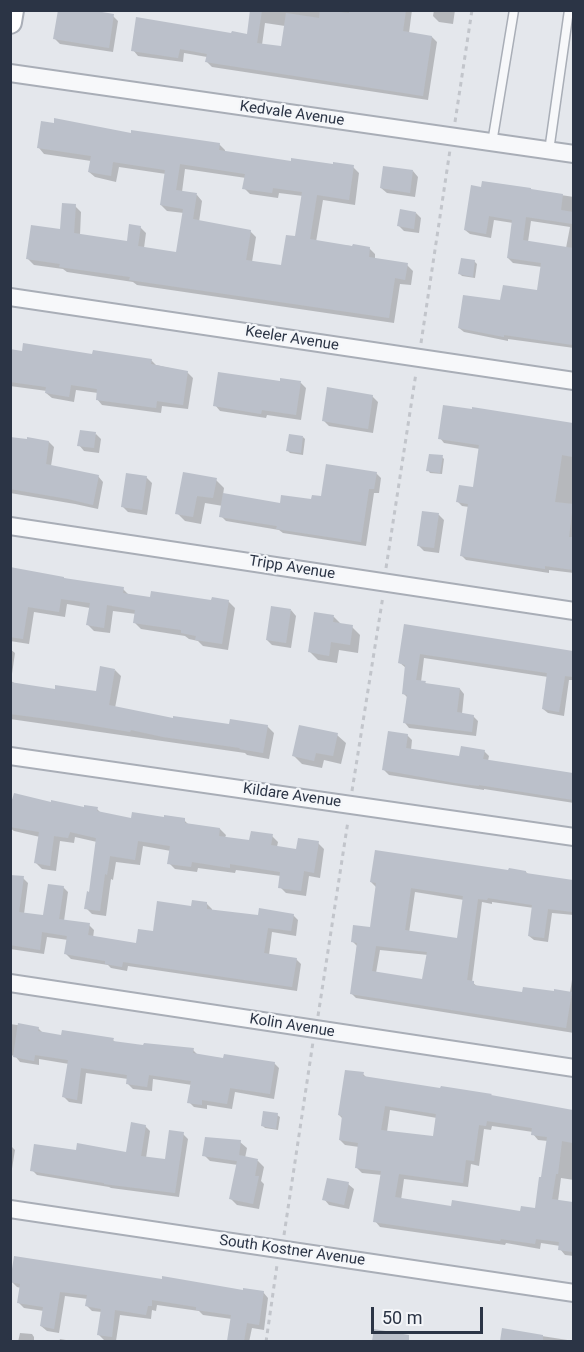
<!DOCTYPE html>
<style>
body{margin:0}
#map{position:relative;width:584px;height:1352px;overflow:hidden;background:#e4e7ec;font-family:Roboto,sans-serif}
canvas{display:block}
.frame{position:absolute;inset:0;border:12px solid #2b3445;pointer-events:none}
.scale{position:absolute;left:371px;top:1307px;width:112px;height:27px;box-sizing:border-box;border:3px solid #2b3445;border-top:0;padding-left:8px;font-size:18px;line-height:21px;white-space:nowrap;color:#2b3445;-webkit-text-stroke:4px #f4f6f9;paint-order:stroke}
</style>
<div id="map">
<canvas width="584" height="1352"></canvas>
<div class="frame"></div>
<div class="scale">50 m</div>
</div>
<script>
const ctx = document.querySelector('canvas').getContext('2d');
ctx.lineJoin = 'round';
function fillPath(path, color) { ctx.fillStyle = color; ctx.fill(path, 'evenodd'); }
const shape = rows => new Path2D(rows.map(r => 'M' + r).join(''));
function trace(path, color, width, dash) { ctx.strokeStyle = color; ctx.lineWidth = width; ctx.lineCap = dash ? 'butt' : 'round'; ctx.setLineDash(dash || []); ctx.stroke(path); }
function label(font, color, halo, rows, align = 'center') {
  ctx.font = font + ' Roboto,sans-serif'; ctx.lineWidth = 4.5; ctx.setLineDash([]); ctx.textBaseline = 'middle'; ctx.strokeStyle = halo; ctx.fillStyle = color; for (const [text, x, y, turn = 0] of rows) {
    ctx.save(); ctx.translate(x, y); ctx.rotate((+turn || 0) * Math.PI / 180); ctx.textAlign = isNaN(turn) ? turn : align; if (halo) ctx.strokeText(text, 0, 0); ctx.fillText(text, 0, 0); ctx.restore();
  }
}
const shadow = shape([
 [252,10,412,10,409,33,432,37,437,42,428,100,212,67,207,62,207,57,184,53,183,62,138,56,133,50,233,35,248,35],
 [265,23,285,26,282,48,262,45],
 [434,10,455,10,453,24,439,22,433,16],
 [113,16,118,21,113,52,60,44,55,39],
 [132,134,219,144,225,150,225,152,292,163,353,167,359,173,355,205,323,200,316,242,369,248,375,254,375,260,407,265,413,271,411,285,400,284,394,323,137,285,133,282,67,272,63,269,34,265,28,259,61,231,75,206,81,212,80,235,128,242,140,227,146,233,144,248,178,253,184,213,167,211,161,205,166,174,119,167,116,182,95,177,89,172,91,161,44,154,39,148],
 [185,169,246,178,244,188,250,194,278,198,279,193,303,196,297,238,282,266,252,262,256,237,250,231,199,222,202,201,197,195,182,192],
 [413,171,418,177,415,197,387,193,381,188],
 [483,183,574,197,574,348,508,339,508,341,464,332,459,328,501,302,538,292,542,267,513,263,508,258,513,223,494,220,491,238,470,234,465,230,482,189],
 [531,221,570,227,566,248,528,242],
 [416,213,421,218,419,233,404,231,399,226],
 [474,261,477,264,475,278,462,276,460,274],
 [10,351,151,360,156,365,187,372,193,378,188,409,162,406,161,413,102,405,97,399,98,393,76,390,74,402,52,398,46,393,47,391,10,386],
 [281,383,301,383,306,388,301,420,267,415,266,418,220,411,215,405],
 [372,396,378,402,373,433,329,426,324,421],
 [474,409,574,424,574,573,549,570,549,573,466,560,462,556,469,507,462,506,458,502,474,489,480,449,444,443,440,438,473,411],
 [96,434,101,439,99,453,84,451,79,445],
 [303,437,305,439,303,455,290,453,288,451],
 [10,438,49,442,54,447,51,466,98,476,103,482,98,509,75,504,10,493],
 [442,457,444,459,442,474,430,473,428,470],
 [376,473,381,478,379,493,374,493,366,546,283,533,279,530,226,521,221,516,223,506,205,503,201,524,185,521,177,513,216,480,224,488,223,495,281,504,313,501],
 [146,477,152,483,147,515,128,512,123,507],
 [424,513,439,515,444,520,439,553,424,551,418,545],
 [10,569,123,589,129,595,152,598,213,602,228,601,235,608,228,650,203,646,198,641,189,639,185,636,141,629,135,623,136,614,113,611,110,633,94,631,88,625,90,608,67,604,65,617,34,612,29,644,10,641],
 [291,610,296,616,291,648,272,645,267,640],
 [315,614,334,617,342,625,352,627,360,635,358,653,339,650,337,663,318,660,310,652],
 [460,635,574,652,574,680,569,680,564,716,548,713,543,709,548,677,424,658,421,682,425,682,427,685,460,689,464,694,462,714,473,716,478,721,476,736,409,728,405,723,408,698,403,693,406,668,400,663],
 [10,649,15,653,11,681,16,684,56,690,97,692,115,670,121,676,115,708,174,720,230,726,267,726,274,733,269,759,247,755,245,753,10,719],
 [337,735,346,743,341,764,324,760,322,768,302,764,294,756],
 [407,735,412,740,411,750,461,758,484,751,489,756,488,761,574,775,574,803,484,789,484,790,389,775,384,770],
 [10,799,97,809,101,813,132,819,184,820,189,825,220,829,226,835,225,838,251,842,272,836,278,842,277,847,297,850,318,843,324,849,320,878,309,876,306,896,286,893,280,887,281,876,236,870,235,873,198,868,197,872,175,869,169,863,171,851,143,846,140,865,116,862,113,880,111,879,106,916,92,914,86,908,90,893,97,842,75,837,74,843,60,841,56,871,42,869,36,863,40,837,14,831,10,828],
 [509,872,526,872,528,874,574,881,574,915,552,913,548,942,534,940,529,936,534,908,492,902,492,904,482,902,472,982,478,987,523,994,570,993,574,966,574,1033,356,998,351,993,357,946,353,942,372,928,376,887,371,882],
 [415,892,464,900,458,940,409,933],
 [380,950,428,955,424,980,376,973],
 [10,876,23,878,28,883,24,914,44,917,63,887,68,892,64,921,89,925,94,930,93,938,137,944,192,907,207,904,212,909,212,911,259,917,293,915,298,920,296,936,272,932,269,955,296,959,301,964,297,991,128,966,127,971,111,968,108,965,71,959,66,954,68,940,47,937,44,954,10,949],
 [10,1024,38,1028,44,1034,113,1040,116,1043,193,1050,199,1056,274,1063,279,1068,274,1099,235,1092,232,1109,207,1105,207,1109,194,1107,189,1102,192,1085,153,1079,152,1091,133,1089,128,1084,128,1079,86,1073,82,1104,69,1102,64,1097,69,1064,39,1059,39,1065,20,1062,15,1056,10,1055],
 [363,1074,367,1078,574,1111,574,1180,561,1178,558,1201,574,1204,574,1256,565,1255,560,1249,560,1246,541,1243,540,1249,506,1243,505,1245,380,1227,375,1221,382,1175,362,1173,356,1167,359,1147,345,1145,340,1140,343,1119,339,1115],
 [390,1110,437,1118,434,1138,387,1132],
 [492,1126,533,1132,533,1134,538,1140,548,1141,543,1179,537,1210,521,1213,452,1208,401,1200,404,1179,468,1187,471,1164,479,1166,484,1129,491,1130],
 [277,1115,280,1117,278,1130,265,1128,263,1126],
 [145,1126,150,1131,146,1158,166,1161,183,1134,188,1139,179,1197,111,1188,109,1187,37,1175,32,1170,77,1151,127,1154],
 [240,1142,247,1148,245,1158,258,1161,264,1167,261,1181,264,1184,259,1209,237,1205,231,1199,238,1165,210,1161,204,1155],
 [10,1145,15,1150,10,1181],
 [348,1184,354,1189,349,1209,329,1205,324,1199],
 [12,1282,263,1292,268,1298,264,1330,252,1328,249,1342,229,1342,232,1319,203,1315,199,1311,157,1305,156,1311,152,1310,151,1319,120,1315,116,1341,104,1340,98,1334,102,1312,92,1311,87,1306,88,1299,65,1296,59,1333,47,1331,41,1326,44,1311,24,1308,19,1303,21,1288,17,1287],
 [503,1330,574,1341,574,1342,502,1342],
 [20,1333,32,1334,34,1337,34,1342,18,1342],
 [60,1339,72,1341,73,1342,59,1342]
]);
const building = shape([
 [58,10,90,10,114,14,109,48,53,39],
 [250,10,262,10,257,43,281,46,286,13,319,18,320,10,349,13,349,10,406,10,403,31,432,36,423,96,205,62,207,54,180,49,178,58,131,51,136,17,231,33,232,31,247,34],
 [54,118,131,133,131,130,220,143,219,150,291,161,291,158,333,164,333,162,354,165,349,200,317,195,310,239,352,246,353,244,370,247,369,257,408,263,405,280,395,278,389,318,129,280,130,277,59,267,60,264,26,259,31,225,60,229,62,203,76,204,74,233,127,241,129,224,141,226,138,246,176,252,183,209,160,205,165,170,113,162,111,176,88,172,91,156,37,148,41,121,54,123],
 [180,164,245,174,242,189,272,193,273,188,302,192,295,236,286,235,281,265,246,260,251,230,193,219,197,193,176,190],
 [383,166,413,170,410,193,380,188],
 [482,181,531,188,531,189,563,194,561,210,573,212,573,224,526,217,523,240,573,248,573,345,504,335,504,337,458,328,463,295,500,300,503,285,537,290,541,263,507,258,512,220,489,216,486,234,464,230,471,185,481,187],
 [400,209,416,212,414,229,397,226],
 [461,258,475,260,473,277,458,274],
 [23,343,92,354,93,350,152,359,151,364,188,371,183,405,157,401,156,408,96,400,97,389,71,385,69,397,45,393,46,387,10,382,10,349,22,351],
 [218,372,280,381,280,378,301,381,296,415,262,410,261,414,213,406],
 [327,387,373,395,368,429,322,421],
 [443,405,472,409,472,407,573,423,573,457,562,455,555,502,573,504,569,537,573,537,573,570,545,566,545,569,460,556,468,504,456,502,459,485,473,487,479,445,438,439],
 [80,430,96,432,94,448,77,446],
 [289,434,303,436,301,453,286,451],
 [10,437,27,439,27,437,49,441,46,464,99,475,93,505,68,499,10,489],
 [429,454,443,455,440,473,426,471],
 [326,464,377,472,374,489,369,489,361,542,276,529,277,526,219,517,223,493,280,503,281,495,311,499,312,495,321,496],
 [183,472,217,478,213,498,197,496,193,517,175,514],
 [126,473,147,476,142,510,121,507],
 [422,511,439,513,434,548,417,546],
 [10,567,64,577,64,578,124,587,123,593,150,597,151,591,211,600,212,597,229,600,222,644,195,640,196,636,181,633,181,630,133,623,135,610,107,605,104,628,86,625,90,603,61,599,59,612,28,607,23,639,10,637],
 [271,606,291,609,286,643,266,640],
 [314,612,334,615,333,622,353,625,350,645,331,642,329,656,308,652],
 [404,624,573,651,573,677,565,676,559,712,542,709,547,673,420,654,416,680,426,681,425,683,460,688,457,712,474,715,472,732,403,723,407,695,402,694,405,665,398,663],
 [100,666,115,669,109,705,173,718,173,716,229,724,230,719,268,725,263,753,239,749,240,748,163,737,131,730,130,732,71,722,10,714,10,682,55,689,55,685,96,691],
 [299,725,338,733,333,756,316,753,314,761,292,756],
 [388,731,408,734,406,748,459,756,461,746,485,750,483,759,573,773,573,800,479,785,479,786,455,783,382,770],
 [14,793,51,802,51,800,84,807,84,805,98,807,97,811,131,818,132,812,164,817,164,815,185,818,185,823,220,828,219,836,249,840,251,831,273,834,271,845,296,849,298,838,319,841,314,873,304,871,301,891,278,888,280,872,230,864,230,868,192,862,191,867,167,864,170,846,138,841,135,860,110,856,107,875,105,874,100,911,84,909,87,891,89,892,96,838,70,832,68,838,54,836,50,866,34,863,39,832,10,827,10,807],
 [375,850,508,870,509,868,526,871,526,873,573,880,573,912,548,909,544,938,528,936,532,905,488,898,487,900,478,899,467,980,474,981,474,985,522,992,523,987,554,991,554,989,572,992,566,1028,350,994,357,943,351,942,353,925,370,927,376,883,370,882],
 [411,888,463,896,457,938,405,930],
 [376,946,427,952,422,979,372,971],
 [10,875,24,876,19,912,43,915,48,884,64,886,59,919,90,923,88,935,136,943,138,929,153,931,157,901,191,906,192,900,207,902,207,909,258,915,259,908,294,914,291,931,268,928,264,953,297,958,292,987,123,962,122,967,105,964,105,961,64,954,67,936,42,932,40,950,10,945],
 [18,1023,39,1027,38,1031,61,1035,62,1030,114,1038,113,1041,143,1045,144,1043,194,1048,193,1053,223,1058,224,1054,275,1062,270,1094,230,1088,227,1104,202,1100,202,1105,187,1103,191,1081,149,1075,147,1087,126,1084,127,1075,81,1068,77,1100,62,1097,68,1060,35,1055,34,1061,13,1057],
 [345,1070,364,1072,363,1076,440,1088,441,1086,492,1094,491,1095,573,1110,573,1143,562,1141,558,1174,556,1174,552,1199,573,1202,573,1252,558,1250,559,1242,536,1239,535,1244,501,1239,500,1241,373,1222,381,1171,355,1168,358,1143,339,1140,342,1116,338,1115],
 [385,1106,436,1114,433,1136,381,1130],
 [487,1121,532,1128,531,1135,547,1137,541,1177,539,1177,535,1208,521,1206,520,1211,452,1200,451,1206,395,1197,399,1174,463,1183,466,1160,474,1161,479,1125,486,1126],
 [263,1111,278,1113,276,1129,261,1126],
 [131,1122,146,1125,141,1156,165,1159,169,1130,184,1132,175,1193,104,1184,104,1183,30,1171,34,1144,76,1150,77,1143,126,1152],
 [205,1137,241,1140,239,1155,258,1159,255,1176,259,1176,253,1204,229,1199,237,1161,202,1156],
 [327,1178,349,1182,344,1205,322,1200],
 [14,1256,162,1279,162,1276,243,1290,243,1288,264,1291,259,1325,247,1323,244,1341,227,1341,231,1315,196,1310,196,1307,152,1300,152,1306,148,1306,146,1315,115,1310,112,1337,97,1335,101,1309,85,1306,87,1295,60,1292,54,1329,40,1326,43,1307,17,1303,20,1284,10,1282],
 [502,1328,543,1335,543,1341,500,1341],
 [374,1329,409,1335,409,1341,372,1341]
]);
const path = shape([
 [455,122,472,10],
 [421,343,450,150],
 [386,568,416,373],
 [352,791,383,596],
 [318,1016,348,821],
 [284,1235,313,1042],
 [266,1342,277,1265]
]);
const lane = shape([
 [492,143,514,10],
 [549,151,569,10]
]);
const street = shape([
 [10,73,574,154],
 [10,297,574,381],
 [10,526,574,611],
 [10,756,574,837],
 [10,983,574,1068],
 [10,1209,574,1293]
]);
const secondary = shape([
 [10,22,12,10]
]);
const streetNames = [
 ["Kedvale Avenue",292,114,8],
 ["Keeler Avenue",292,339,9],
 ["Tripp Avenue",292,568,9],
 ["Kildare Avenue",292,796,8],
 ["Kolin Avenue",292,1026,9],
 ["South Kostner Avenue",292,1251,8]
];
fillPath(shadow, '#0003');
fillPath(building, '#bbc0ca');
trace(lane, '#a9aeb7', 11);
trace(street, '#a9aeb7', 20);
trace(secondary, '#a9aeb7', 26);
trace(path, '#c2c5cb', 3, [4.5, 4.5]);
trace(lane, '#f7f8fa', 8);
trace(street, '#f7f8fa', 16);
trace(secondary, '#fff', 22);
label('15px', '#2b3445', '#f4f6f9', streetNames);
</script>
